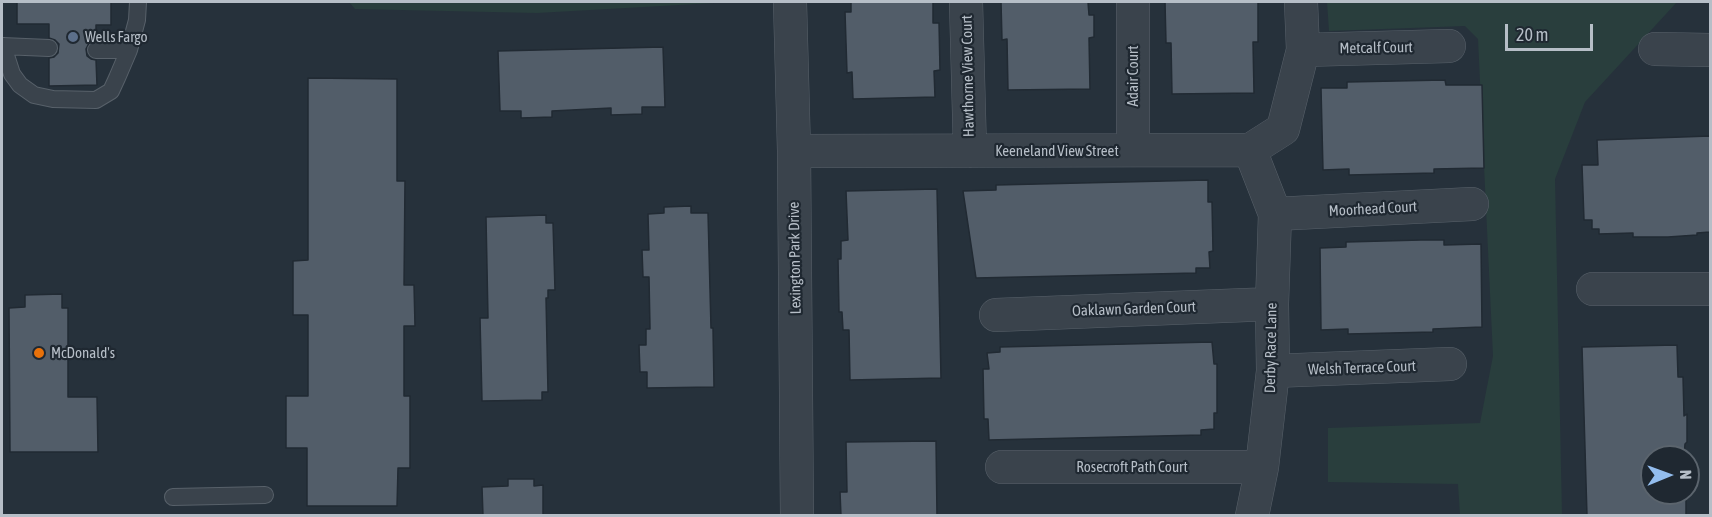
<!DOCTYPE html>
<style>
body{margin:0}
#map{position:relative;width:1712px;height:517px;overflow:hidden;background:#26313b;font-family:"Asap Condensed",sans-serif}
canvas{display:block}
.frame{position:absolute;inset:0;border:3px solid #b6bec7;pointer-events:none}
.north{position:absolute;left:1640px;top:445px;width:60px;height:60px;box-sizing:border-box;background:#1f2831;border:2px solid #5b646d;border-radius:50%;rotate:89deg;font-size:16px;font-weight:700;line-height:24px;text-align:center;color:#b6bec7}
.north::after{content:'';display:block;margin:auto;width:21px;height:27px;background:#93bdee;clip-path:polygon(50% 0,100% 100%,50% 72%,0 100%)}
.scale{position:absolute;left:1505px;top:24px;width:88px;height:27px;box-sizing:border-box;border:3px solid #b6bec7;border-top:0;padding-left:8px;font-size:18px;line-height:21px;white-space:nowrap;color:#b6bec7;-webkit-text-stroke:4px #1f2831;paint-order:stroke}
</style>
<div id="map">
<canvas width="1712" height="517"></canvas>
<div class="frame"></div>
<div class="north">N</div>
<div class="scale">20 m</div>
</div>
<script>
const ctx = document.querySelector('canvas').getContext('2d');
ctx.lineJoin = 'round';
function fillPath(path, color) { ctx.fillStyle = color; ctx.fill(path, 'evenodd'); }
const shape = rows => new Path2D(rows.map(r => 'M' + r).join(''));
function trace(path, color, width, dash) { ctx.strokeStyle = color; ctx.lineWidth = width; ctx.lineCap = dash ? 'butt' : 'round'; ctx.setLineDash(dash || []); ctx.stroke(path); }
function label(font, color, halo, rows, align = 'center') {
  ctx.font = font + ' "Asap Condensed",sans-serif'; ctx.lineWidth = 4.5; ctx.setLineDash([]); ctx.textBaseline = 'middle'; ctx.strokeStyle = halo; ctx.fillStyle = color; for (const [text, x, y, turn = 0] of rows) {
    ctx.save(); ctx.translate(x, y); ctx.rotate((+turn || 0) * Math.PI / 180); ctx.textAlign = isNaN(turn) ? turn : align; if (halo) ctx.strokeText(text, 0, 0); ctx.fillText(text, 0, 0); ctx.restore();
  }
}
const green = shape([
 [349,2,732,2,537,13,355,9],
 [1327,2,1677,2,1585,102,1555,179,1562,515,1460,515,1458,484,1328,482,1328,428,1480,423,1493,356,1478,39,1465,26,1329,31]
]);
const building = shape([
 [17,2,111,2,111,25,96,25,96,39,90,41,86,49,87,56,91,59,96,60,97,85,49,86,49,58,54,57,58,53,59,44,55,40,49,38,49,24,17,24,17,2],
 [851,2,933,2,933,23,939,23,940,70,934,71,935,97,853,99,852,72,847,73,845,12,851,12,851,2],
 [1001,2,1088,2,1089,15,1094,15,1094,37,1089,38,1090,89,1008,90,1007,39,1002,40,1001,2],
 [1165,2,1258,2,1258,42,1253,42,1254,93,1172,94,1171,43,1166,43,1165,2],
 [663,47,665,107,642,107,642,114,611,115,611,108,552,111,552,117,521,118,521,111,500,111,498,51,663,47],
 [308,78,397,79,397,181,405,181,404,285,414,285,415,326,404,326,404,396,410,396,410,468,398,468,397,506,307,506,307,448,286,448,286,396,308,396,308,315,293,315,293,261,308,260,308,78],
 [1445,80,1446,85,1482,85,1484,168,1434,169,1434,173,1349,175,1349,169,1323,170,1321,88,1347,88,1347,82,1445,80],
 [1710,136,1710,232,1697,233,1697,235,1668,237,1633,237,1633,233,1599,234,1599,229,1592,229,1592,220,1584,220,1582,165,1598,165,1597,140,1710,136],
 [1208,180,1208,202,1212,202,1213,251,1209,252,1210,268,1196,268,1196,273,976,278,963,191,996,190,996,185,1208,180],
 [937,189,941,378,850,380,849,330,843,330,842,312,839,312,838,259,841,259,841,241,848,240,846,191,937,189],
 [691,206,691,213,708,213,711,328,713,328,714,387,647,388,647,372,640,372,639,345,646,345,646,329,650,329,649,277,643,277,642,250,649,250,648,214,664,213,664,207,691,206],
 [546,215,546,223,553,223,555,290,548,290,548,298,546,298,548,392,542,392,542,400,482,401,480,318,488,318,486,217,546,215],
 [1421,240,1444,240,1444,245,1481,244,1482,327,1433,329,1433,332,1348,334,1348,329,1321,330,1320,248,1346,247,1346,242,1421,240],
 [62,294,62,308,68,308,68,397,97,397,98,452,10,452,9,308,25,307,25,295,62,294],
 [1212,342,1214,364,1217,364,1217,413,1214,413,1214,429,1201,430,1201,435,989,440,988,419,984,419,983,369,989,369,987,353,1000,352,1000,347,1212,342],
 [1677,345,1678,377,1683,377,1684,416,1687,414,1687,442,1685,444,1684,457,1652,457,1652,493,1686,493,1686,516,1587,516,1582,347,1677,345],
 [936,441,937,516,841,516,840,492,847,492,846,442,936,441],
 [508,479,534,479,534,486,543,485,543,516,483,516,482,487,508,486,508,479]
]);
const service = shape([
 [2,46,49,48],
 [3,46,12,74,20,85,34,95,53,99,96,100,111,91,117,78,129,50,137,20,138,2],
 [96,50,129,50],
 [173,497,265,495]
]);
const minor = shape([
 [790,2,794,151,797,516],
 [966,2,970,151],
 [1133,2,1133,150],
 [1655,49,1710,50],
 [1303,50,1449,46],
 [1250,150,1283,129,1303,50,1301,2],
 [794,151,1250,150,1275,214,1272,304,1273,371,1262,467,1252,516],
 [1275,214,1472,204],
 [1593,289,1710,289],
 [996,315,1272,304],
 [1273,371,1450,364],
 [1002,467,1262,467]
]);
const markers = [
 [73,37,6,"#5c6f8a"],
 [39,353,6,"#e8710a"]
];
const poiNames = [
 ["Wells Fargo",85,37],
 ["McDonald's",51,353]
];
const streetNames = [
 ["Metcalf Court",1376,48,-1],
 ["Hawthorne View Court",968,76,-91],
 ["Adair Court",1133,76,-90],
 ["Keeneland View Street",1057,151],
 ["Moorhead Court",1373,209,-3],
 ["Lexington Park Drive",795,258,-91],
 ["Oaklawn Garden Court",1134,309,-2],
 ["Derby Race Lane",1271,348,-89],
 ["Welsh Terrace Court",1362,368,-2],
 ["Rosecroft Path Court",1132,467]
];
fillPath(green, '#293e3d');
fillPath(building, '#525d69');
trace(building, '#212a33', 1.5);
trace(service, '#58616a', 18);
trace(minor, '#58616a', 34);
trace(service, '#3a434c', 16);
trace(minor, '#3a434c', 33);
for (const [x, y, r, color] of markers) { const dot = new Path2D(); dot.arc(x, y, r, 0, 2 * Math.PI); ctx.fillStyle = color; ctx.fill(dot); trace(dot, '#1f2831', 2); }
label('15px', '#b6bec7', '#1f2831', poiNames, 'left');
label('15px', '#b6bec7', '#1f2831', streetNames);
</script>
